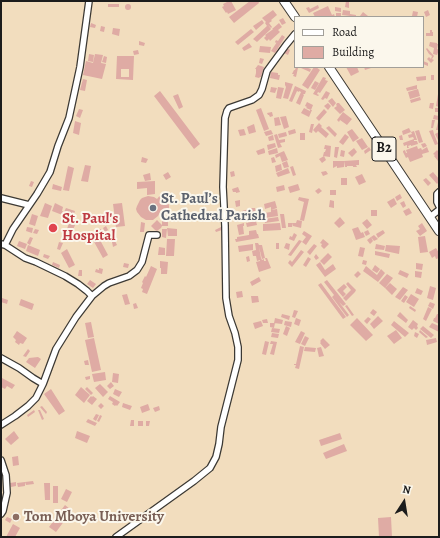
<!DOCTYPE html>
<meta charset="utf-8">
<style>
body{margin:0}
#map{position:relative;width:440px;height:538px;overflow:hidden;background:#f2ddbe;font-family:Alegreya,serif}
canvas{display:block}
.frame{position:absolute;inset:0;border:2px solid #1c1c1c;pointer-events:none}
.legend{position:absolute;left:294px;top:16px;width:130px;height:52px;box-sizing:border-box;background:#fbf7ec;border:1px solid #a29f99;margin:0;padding:5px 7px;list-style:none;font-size:12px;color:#1c1c1c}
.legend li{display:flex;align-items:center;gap:8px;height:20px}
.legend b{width:20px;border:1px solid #a29f99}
.north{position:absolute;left:384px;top:482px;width:40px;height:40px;-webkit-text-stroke:3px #fbf7ec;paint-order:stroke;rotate:12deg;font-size:11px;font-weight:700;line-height:16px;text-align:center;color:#1c1c1c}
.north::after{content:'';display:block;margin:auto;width:14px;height:18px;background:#1c1c1c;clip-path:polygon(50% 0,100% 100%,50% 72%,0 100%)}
</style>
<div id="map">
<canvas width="440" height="538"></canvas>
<div class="frame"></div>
<ul class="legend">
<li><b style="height:5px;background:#fff"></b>Road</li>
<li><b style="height:11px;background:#dfaba4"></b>Building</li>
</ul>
<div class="north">N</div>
</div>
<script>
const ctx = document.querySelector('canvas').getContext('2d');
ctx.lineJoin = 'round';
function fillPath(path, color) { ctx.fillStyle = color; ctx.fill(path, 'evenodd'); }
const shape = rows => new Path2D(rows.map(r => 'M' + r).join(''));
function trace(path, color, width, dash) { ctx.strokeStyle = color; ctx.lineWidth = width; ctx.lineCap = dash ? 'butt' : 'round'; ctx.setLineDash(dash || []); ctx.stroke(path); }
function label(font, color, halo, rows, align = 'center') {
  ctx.font = font + ' Alegreya,serif'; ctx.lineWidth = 4; ctx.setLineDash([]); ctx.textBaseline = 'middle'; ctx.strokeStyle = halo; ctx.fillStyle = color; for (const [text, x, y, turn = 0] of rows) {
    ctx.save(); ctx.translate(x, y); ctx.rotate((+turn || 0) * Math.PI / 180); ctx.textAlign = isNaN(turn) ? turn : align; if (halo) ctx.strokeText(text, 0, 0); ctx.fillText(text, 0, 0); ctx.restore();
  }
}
const building = shape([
 [229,1,231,1,236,10,228,14,227,12,226,13,222,7,224,6,223,4],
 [250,1,258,1,259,3,234,23,229,17],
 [346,1,349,1,349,8,345,7],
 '125 7a3 3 0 1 1 6 0a3 3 0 1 1-6 0Z',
 [108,4,119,4,119,7,108,7],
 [318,5,319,8,309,13,306,8,309,7,310,9],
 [328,6,332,15,334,14,335,17,315,17,313,13],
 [335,7,341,8,341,12,335,11],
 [273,10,277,15,271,20,272,21,269,23,272,27,271,28,268,25,267,26,265,23,266,22,262,18],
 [343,10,350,11,350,14,356,15,356,17,349,17,350,16,342,15],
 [428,10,430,15,426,17,424,12],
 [413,11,418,12,417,17,412,16],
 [363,12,368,16,367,17,360,16],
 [336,13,341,13,341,17,336,16],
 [283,18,286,23,282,25,279,20],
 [262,20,264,23,256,30,253,26],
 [91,23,96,25,95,28,90,27],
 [279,23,282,27,278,30,280,32,270,41,269,39,267,41,264,38,266,36,265,35,272,30,273,30,272,29],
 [268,25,271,29,257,42,253,39],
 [101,26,105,27,104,32,100,31],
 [113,28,120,29,119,36,112,34],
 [251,29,254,32,238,45,235,42],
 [430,30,432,30,432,32,433,32,433,36,426,36,426,33,430,33],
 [282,35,285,37,275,53,271,51,277,42,276,43,275,42,276,40,278,41],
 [139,41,145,43,144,46,139,45],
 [284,41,286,42,278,54,276,52],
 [430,42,437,43,437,44,438,44,437,49,439,50,437,55,433,54,434,48,429,46],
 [249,43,252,47,244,51,242,48],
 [260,46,271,47,270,53,259,52],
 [287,48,290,50,288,55,284,53],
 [427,48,434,56,432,59,434,60,431,63,427,59,429,57,431,59,432,56,429,54,426,49],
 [138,50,139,54,134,55,133,51],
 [89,54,94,55,93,62,88,61],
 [95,54,103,55,101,63,106,64,102,79,83,75,86,61,93,63],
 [104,56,107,57,106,63,102,62],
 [117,56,134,56,133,80,116,79],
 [121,69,129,69,129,77,121,77],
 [260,58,264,59,262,64,259,63],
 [423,61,428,63,428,66,423,64],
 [258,65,264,67,261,77,260,77,259,78,255,77,256,73,256,69,255,69],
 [296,67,298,68,296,77,293,76,294,74,292,74,294,70,295,70],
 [301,67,308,67,308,68,311,69,310,72,301,68],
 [314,67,316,67,320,70,308,89,302,85],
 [346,67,357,67,359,72,351,76],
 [364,67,374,67,365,70],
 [271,72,278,73,278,75,280,75,279,80,270,78],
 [431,75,434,75,434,80,431,80],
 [426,76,426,80,417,81,416,77],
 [323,77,326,78,325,80,328,81,320,93,318,92,317,94,319,95,318,96,313,94],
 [83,79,87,80,85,91,80,90],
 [315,81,319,83,315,90,311,88,312,86],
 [285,82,293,84,288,99,283,98,286,87,285,85],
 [417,85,417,89,407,91,406,88],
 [295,86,306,91,305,94,304,94,303,95,304,95,300,105,296,103,301,92,299,91,299,92,297,91,292,102,289,101],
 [271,87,277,88,275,93,270,92],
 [278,87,284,88,281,99,276,98],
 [418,89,420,96,410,99,408,92],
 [160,91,200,144,194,149,154,96],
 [326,91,330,93,327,99,325,98,323,100,321,99],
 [178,94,183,107,179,109,173,96],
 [438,94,439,94,439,107,436,106],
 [420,97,421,100,411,103,410,100],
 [332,98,336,103,333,107,328,101],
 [307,102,313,105,311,110,306,108,307,107,305,106],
 [328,103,331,106,328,110,324,106],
 [337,103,339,103,345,110,340,114,334,108,337,106,336,105],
 [430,103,434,103,433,109,429,108],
 [261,108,269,129,264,131,256,110],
 [304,108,310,111,310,110,312,110,309,117,301,113],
 [435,108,439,108,439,112,435,112],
 [79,109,83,110,80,118,76,116],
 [324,109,327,112,319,121,316,118],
 [272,112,273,116,270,117,269,115,268,115,267,113],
 [343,112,352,119,347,125,340,120,339,122,337,120],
 [434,115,439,116,438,120,433,119],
 [286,116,289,127,284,129,280,117],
 [279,117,281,125,275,126,274,118],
 [432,120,435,120,433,128,431,128],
 [75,121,81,123,79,135,73,133],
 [438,122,439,122,439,130,436,130],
 [319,123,322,126,321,127,329,134,326,138,318,131,316,133,313,130],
 [254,124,256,132,249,134,247,127],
 [311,124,314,124,312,133,309,132],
 [329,126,337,134,335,137,326,128],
 [409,128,411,132,403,135,402,131],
 [244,129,246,135,240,136,238,130],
 [295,129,296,133,289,135,288,131],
 [352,129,359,138,353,142,347,132],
 [271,130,273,134,266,136,264,132],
 [419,130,423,142,419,143,415,131],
 [433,130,434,134,438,144,435,145,429,131],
 [414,131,417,140,414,140,414,141,417,141,418,144,411,146,411,145,408,146,409,148,407,148,407,145,404,146,403,143,414,139,413,137,409,138,408,135,412,134,411,132],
 [286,132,287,136,279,138,278,134],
 [439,132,439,142,435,134],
 [300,133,305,133,305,140,300,140],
 [277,134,279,140,285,139,285,142,280,143,282,147,278,148,274,135],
 [345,134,349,137,343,145,339,142],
 [273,135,274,140,269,141,268,137],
 [402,135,403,140,400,140,399,136],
 [362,138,368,147,362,150,356,141],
 [275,143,276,147,268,150,267,145],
 [425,143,427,146,423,148,421,144],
 [325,145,331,146,330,157,323,156,324,152,325,152,326,149,324,149],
 [417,146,418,149,421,148,422,150,427,147,429,152,422,154,423,157,410,162,408,157,406,158,403,152,403,151,405,150,406,153,407,153,406,150],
 [335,147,339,147,337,158,334,157],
 [369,147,371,150,365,154,364,151],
 [264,148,265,151,264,152,265,151,265,153,258,155,256,151],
 [277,148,278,153,269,155,268,151],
 [354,148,357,152,352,157,348,153],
 [341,150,345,151,344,157,340,156],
 [437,150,439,152,439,160,438,161,434,156,435,155,433,154],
 [284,151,288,160,282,162,280,156,276,158,275,155],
 [324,156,326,160,322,163,319,159],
 [142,157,148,159,146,163,141,162],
 [274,157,276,162,272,163,271,158],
 [359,160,359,165,356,165,357,167,353,167,353,166,347,166,347,167,345,167,344,161],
 [287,161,289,167,284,168,282,163],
 [333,161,344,161,344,167,337,168,337,166,333,168],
 [281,164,282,170,276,172,275,166],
 [85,165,91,166,88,182,81,181],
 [68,166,74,168,69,191,63,190],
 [293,166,296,175,293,176,290,167],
 [288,168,290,173,278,177,276,173],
 [234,171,235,176,231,177,230,172],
 [326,171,328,174,323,176,321,172],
 [168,172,171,177,166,180,163,175],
 [433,172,439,179,439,182,437,184,429,175],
 [150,173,151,180,145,181,143,175],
 [362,174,366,182,359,185,355,177],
 [341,178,347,178,347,185,341,185],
 [426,178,431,183,428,186,423,180],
 [31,181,34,182,32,187,29,186],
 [155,181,155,194,147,195,147,188,137,189,137,182],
 [53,184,62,187,61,191,52,189],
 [298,184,300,190,290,193,288,187],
 [284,185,285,190,277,192,276,187],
 [238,187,240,192,236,193,236,192,233,192,232,189],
 [319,188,322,191,318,194,315,191],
 [330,190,336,190,336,195,330,195],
 [162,193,166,197,168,202,169,206,169,211,161,210,158,216,153,220,146,220,141,217,137,212,136,209,137,206,140,200,142,198,148,196,154,197,157,199],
 [400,194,402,198,397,201,395,197],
 [299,197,309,199,304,221,300,220,304,202,298,200],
 [394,198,397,204,391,208,387,202],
 [240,200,240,206,236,207,235,201],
 [330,200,334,201,334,208,329,207],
 [275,201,277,208,271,210,271,207,265,209,264,204],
 [404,201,406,206,403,208,400,203],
 [45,203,52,206,48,218,40,216],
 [55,203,63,207,62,211,64,212,66,208,75,211,71,223,64,220,65,216,52,211],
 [122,203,125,226,116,227,113,204],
 [251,208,255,208,257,220,253,220],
 [409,208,412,213,406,216,403,211],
 [249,209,251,221,244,222,243,219,242,220,241,214,242,214,242,211],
 [277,209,278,216,265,218,264,213,271,212,271,210],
 [371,210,377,210,377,216,371,216],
 [32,214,38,216,35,226,29,224],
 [280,214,284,214,286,228,282,228],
 [99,216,103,217,103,220,98,220],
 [278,217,279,221,265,223,264,219],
 [340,217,345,223,339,228,334,223],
 [162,219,168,219,168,226,162,226,161,228,157,231,155,230,151,226,157,220,162,225],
 [367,219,372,225,367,229,362,223],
 [297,220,302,221,301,228,293,226,293,223,296,223],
 [256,221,257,225,247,227,246,223],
 [141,222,145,223,144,232,140,232],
 [69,223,75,225,69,240,64,238],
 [244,223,244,226,243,226,244,234,239,235,237,225],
 [280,223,281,230,263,231,263,224],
 [288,223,293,223,292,227,288,227],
 [422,223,427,231,420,236,416,231,420,229,418,226],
 [106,226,108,230,105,232,103,228],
 [27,227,33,228,32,233,26,231],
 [221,227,222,230,216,232,215,230],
 [358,227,361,233,363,232,365,237,356,240,352,229],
 [167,228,177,229,177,236,168,236],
 [35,229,39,230,37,234,33,233],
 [101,229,104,235,99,238,108,255,103,258,93,240,92,241,89,235],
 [162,229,167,229,166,238,162,237],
 [256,230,257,234,258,234,259,238,236,242,235,239,237,239,237,237,249,235,249,231],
 [368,230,370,234,366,236,364,232],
 [383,230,385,233,378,238,376,234],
 [304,231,312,236,306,245,302,242,306,237,302,234],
 [294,233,297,235,294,241,289,239,290,236,292,237],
 [374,235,378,239,374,241,371,237],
 [425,236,428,252,420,253,418,237],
 [30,237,33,238,30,245,27,243],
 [371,237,373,241,370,244,367,240],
 [167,239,175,239,174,256,166,256],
 [323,239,329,244,324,249,321,246,322,244,320,243],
 [299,240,302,241,291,256,288,255],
 [19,241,27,244,25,249,17,246],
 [115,241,117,245,113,247,112,242],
 [59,242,63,243,60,250,57,249],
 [255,243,258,243,259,245,262,245,265,258,262,259,259,247,261,258,262,260,264,259,264,261,266,261,265,258,267,258,271,268,259,272,256,262,260,261,260,260,257,261,256,256,253,256,252,251,256,250],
 [276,243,279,243,279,249,276,249],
 [286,243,290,244,289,250,284,248],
 [253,244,253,250,239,252,238,246],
 [314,244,317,246,310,255,307,252],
 [376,244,385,246,384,250,375,249],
 [28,245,40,250,38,256,26,251],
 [386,245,400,246,399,254,385,251],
 [159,247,165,248,165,255,158,255],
 [360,247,365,248,363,257,358,256],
 [436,248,439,253,439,258,436,259,435,256,432,258,429,252],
 [67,249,75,265,69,268,61,253],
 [301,250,304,252,292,267,288,263,290,260,292,262],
 [375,251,390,254,389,258,375,255],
 [328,253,332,257,324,265,320,261],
 [44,254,50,256,48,259,43,257],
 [316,254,319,258,316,260,314,257],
 [249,256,250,261,247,262,246,257],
 [308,257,311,259,306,267,303,265],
 [363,260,367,261,366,265,362,264],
 [160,261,168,262,167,274,161,274,161,268,160,268],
 [53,262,60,265,59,268,52,265],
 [320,262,325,270,333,264,336,269,325,277,316,265],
 [124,263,129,264,128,268,123,267],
 [416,263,423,264,422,270,416,269],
 [375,265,380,269,377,273,372,270],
 [151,266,157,269,147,294,142,292,143,289,141,288,143,283,142,282,145,276,146,277],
 [366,266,377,275,381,269,385,273,378,282,363,271],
 [99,268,103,269,102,274,95,272,96,269,99,270],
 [79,270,82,270,82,276,78,276],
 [400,270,409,274,407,278,398,274],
 [358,271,361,274,357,278,354,275],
 [415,271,422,272,421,278,415,277],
 [387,274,393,278,385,288,379,283],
 [259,277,261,281,252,286,250,282],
 [90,280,96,284,93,288,87,284],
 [327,280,346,304,343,306,339,302,349,315,347,317,332,297,334,295,324,282],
 [348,282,356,290,355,292,346,301,343,298,351,290,346,284],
 [321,283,346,317,343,319,318,285],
 [390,283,397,289,392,295,385,288],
 [344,284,347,287,343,291,346,294,343,297,337,290],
 [430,286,436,288,433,300,427,298],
 [403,287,408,290,400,300,395,297],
 [417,288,423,291,421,295,415,293],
 [242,291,243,297,237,298,236,292],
 [127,294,130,304,125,305,122,295],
 [411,294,419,299,414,307,406,302],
 [405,295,408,297,404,303,401,301],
 [251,296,258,296,259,302,252,303],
 [2,298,8,300,7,304,1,302],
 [21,299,34,304,32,310,19,305],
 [430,302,435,304,433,309,428,306],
 [136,303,138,308,134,309,133,304],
 [347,305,354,315,352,316,345,306],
 [410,306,416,310,415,312,409,308],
 [428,307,432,309,426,321,423,319],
 [373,309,377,312,374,316,370,313],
 [294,310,298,311,295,318,292,317],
 [400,312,408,320,406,323,397,316],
 [282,314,290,316,289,320,281,317],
 [437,314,439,314,439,324,433,321,434,318,435,318],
 [378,316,383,321,374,329,370,324],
 [368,317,371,319,367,324,364,321],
 [275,318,283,320,282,324,274,323],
 [296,318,301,320,299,326,294,324],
 [357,318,373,335,366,341,350,325],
 [267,319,268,323,263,323,262,320],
 [413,320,418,324,417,326,418,328,416,330,414,328,412,330,408,327],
 [261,321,263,326,255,329,253,323],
 [285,321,292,322,291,327,284,325],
 [394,321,409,333,405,337,391,325],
 [91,322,94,337,88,338,85,323],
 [270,323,275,323,274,328,270,327],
 [432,323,439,326,439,332,429,327],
 [286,326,290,328,287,336,283,334],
 [423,326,434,335,431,338,420,329],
 [272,328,280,329,279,333,271,332],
 [396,330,402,338,394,344,387,336],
 [420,330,428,337,426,338,419,332],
 [17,331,27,338,23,344,20,343,19,345,15,342,16,340,13,337],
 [301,331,305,333,300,344,295,342],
 [415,332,419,334,417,338,414,336],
 [272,333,279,334,278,338,271,337],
 [305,336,309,338,305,346,301,344],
 [94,338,101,370,92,372,85,340],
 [323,338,330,345,325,349,320,343,321,342,320,341],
 [436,338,437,342,427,345,426,340],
 [265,341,269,342,266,355,262,354],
 [271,341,277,342,274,355,270,354,273,344,270,344],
 [300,346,304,347,299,369,295,368,296,365,294,365,294,364,296,364],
 [305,347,316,348,315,352,304,351],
 [321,347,324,356,319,357,317,348],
 [28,349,30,351,26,357,23,356],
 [38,357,41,359,35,368,26,362,29,358],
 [88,360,89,365,85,365,84,361],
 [105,372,106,380,94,382,92,374],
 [113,373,119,374,118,383,112,382],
 [90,376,90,379,86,380,85,377],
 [2,378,15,385,12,389,7,386,5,389,1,387,2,383,1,382,1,380],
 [111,382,114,386,110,389,107,386],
 [100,384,108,392,103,397,95,388],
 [81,387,90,395,84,403,75,395],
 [87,387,93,393,91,395,85,389],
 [51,389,65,411,59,415,44,394],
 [115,389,122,392,119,397,113,394],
 [91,396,92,397,93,396,97,399,92,405,87,401],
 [110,396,120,402,117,406,116,405,115,406,112,404,113,402,108,399],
 [101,403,104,406,101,409,98,406],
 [123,403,132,406,130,410,122,407],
 [148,404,150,410,142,413,140,407],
 [42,406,47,412,46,414,40,407],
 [159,406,160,410,155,412,153,408],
 [34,410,35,412,28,417,27,415],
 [38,410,40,410,44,419,42,420],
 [96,414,99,415,96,421,93,419],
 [100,415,102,416,99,422,97,421],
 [88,419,97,423,95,426,86,422],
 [131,420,134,420,134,426,130,426],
 [138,421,143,421,143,426,138,426],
 [146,421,150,421,149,426,146,426],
 [14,431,19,438,11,445,5,439],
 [77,431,90,436,87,443,75,438],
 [340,433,342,439,321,446,319,440],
 [344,444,347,451,326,459,323,453],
 [18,456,19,465,13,466,12,457],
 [33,481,34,484,26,485,25,482],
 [16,482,16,486,11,487,10,483],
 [25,482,25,486,18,487,17,483],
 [44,483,50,483,50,500,45,500],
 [53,486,58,486,58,503,53,503],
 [66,489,72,492,67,502,61,499],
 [65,505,71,510,65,517,59,513],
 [58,515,65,520,56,532,49,527],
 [7,517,12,519,10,523,5,520],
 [391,517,392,537,379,537,378,518],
 [13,524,20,528,15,537,6,537]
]);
const minor = shape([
 [439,192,437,194,437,202,439,206],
 [1,198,29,205],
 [430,217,439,210],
 [1,244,5,245,25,258,36,262,65,276,78,284,87,291,92,296],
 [5,245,13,229,37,194,50,172,58,146,69,118,80,67,89,1],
 [1,358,19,368,33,378,43,384,36,398,28,406,15,416,1,425],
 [43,384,56,349,76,317,92,296,104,286,109,283,129,276,137,270,142,262,149,235,157,235],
 [1,460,6,475,7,493,3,511,1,514],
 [116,537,194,481,210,468,216,457,219,444,221,427,238,360,238,347,235,333,229,316,226,298,225,226,223,187,225,118,227,111,229,108,252,100,259,95,262,89,267,71,286,45,295,34]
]);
const highway = shape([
 [284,1,295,17],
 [329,67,439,231]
]);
const markers = [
 [153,208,4,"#6b7280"],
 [53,228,5,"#e0444e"],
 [16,517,4,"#8d6e63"]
];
const shields = [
 [384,149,24]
];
const shieldNames = [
 ["B2",384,149]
];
const worshipNames = [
 ["St. Paul’s",161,199],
 ["Cathedral Parish",161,216]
];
const healthNames = [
 ["St. Paul's",62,219],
 ["Hospital",62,236]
];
const educationNames = [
 ["Tom Mboya University",24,517]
];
fillPath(building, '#dfaba4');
trace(minor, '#3c3934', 8);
trace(highway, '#3c3934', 10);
trace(minor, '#fff', 5.5);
trace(highway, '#fff', 8);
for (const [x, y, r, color] of markers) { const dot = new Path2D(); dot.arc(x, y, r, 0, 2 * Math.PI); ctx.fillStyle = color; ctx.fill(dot); trace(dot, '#fbf7ec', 1.5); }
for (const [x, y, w] of shields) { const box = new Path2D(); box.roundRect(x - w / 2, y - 12, w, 24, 3); ctx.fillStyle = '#fbf7ec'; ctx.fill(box); trace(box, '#1c1c1c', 1); }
label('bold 14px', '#1c1c1c', null, shieldNames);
label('bold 15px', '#5b616d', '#fbf7ec', worshipNames, 'left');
label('bold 15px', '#be3a42', '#fbf7ec', healthNames, 'left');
label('bold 15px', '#785e54', '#fbf7ec', educationNames, 'left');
</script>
